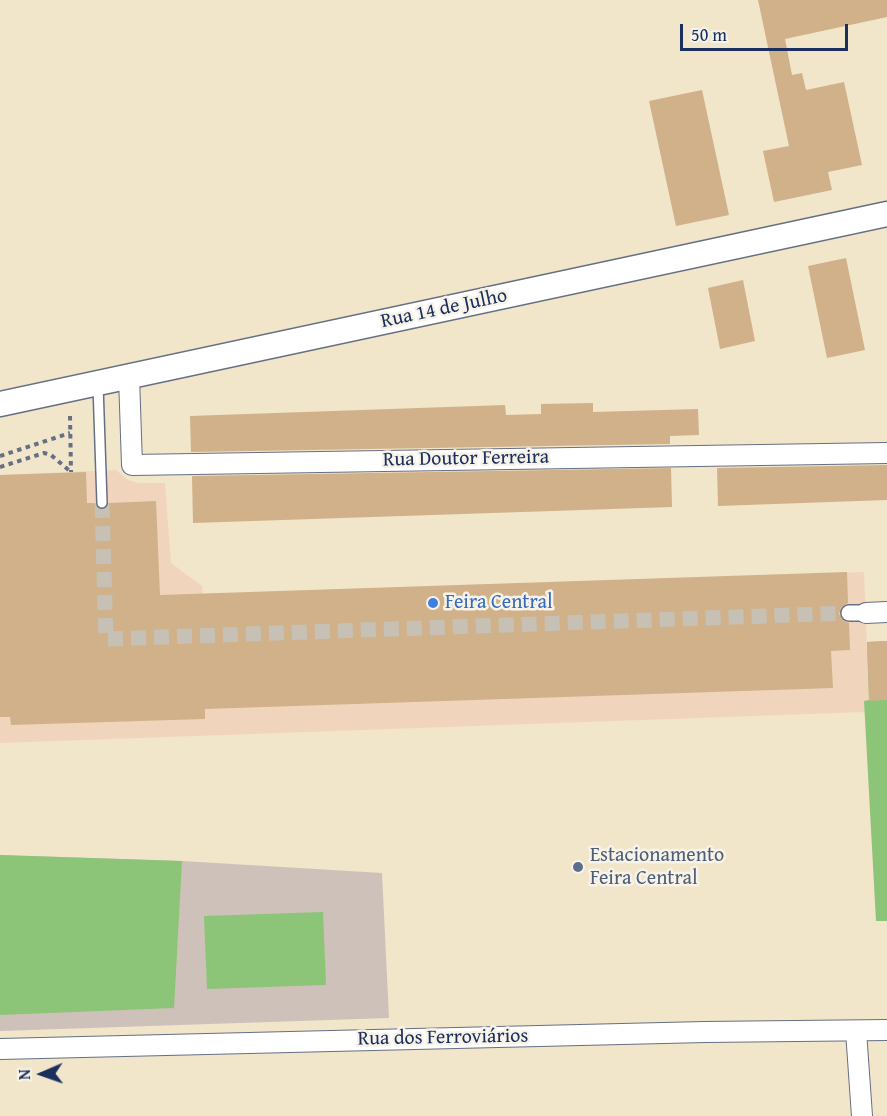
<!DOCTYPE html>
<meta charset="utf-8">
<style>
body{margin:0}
#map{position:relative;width:887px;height:1116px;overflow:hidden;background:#f1e5ca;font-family:"Gentium Book Plus",serif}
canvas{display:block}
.north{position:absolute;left:12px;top:1044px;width:60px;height:60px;-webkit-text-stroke:4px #f7f3e8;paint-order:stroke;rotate:268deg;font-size:16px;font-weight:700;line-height:24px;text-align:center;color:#1b2f5e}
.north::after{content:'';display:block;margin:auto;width:21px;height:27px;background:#1b2f5e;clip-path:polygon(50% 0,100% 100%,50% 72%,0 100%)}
.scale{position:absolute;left:680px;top:24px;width:168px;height:27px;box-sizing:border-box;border:3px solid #1b2f5e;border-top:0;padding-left:8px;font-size:18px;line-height:21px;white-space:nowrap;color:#1b2f5e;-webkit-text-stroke:4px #f7f3e8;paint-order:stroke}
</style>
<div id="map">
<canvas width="887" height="1116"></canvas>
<div class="north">N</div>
<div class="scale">50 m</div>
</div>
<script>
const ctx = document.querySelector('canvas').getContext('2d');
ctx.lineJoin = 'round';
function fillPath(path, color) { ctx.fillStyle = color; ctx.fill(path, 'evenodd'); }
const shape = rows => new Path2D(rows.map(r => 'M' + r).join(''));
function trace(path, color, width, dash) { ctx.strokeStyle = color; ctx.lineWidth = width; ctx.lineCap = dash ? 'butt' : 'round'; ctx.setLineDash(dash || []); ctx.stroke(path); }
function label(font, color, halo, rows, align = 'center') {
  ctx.font = font + ' "Gentium Book Plus",serif'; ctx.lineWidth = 5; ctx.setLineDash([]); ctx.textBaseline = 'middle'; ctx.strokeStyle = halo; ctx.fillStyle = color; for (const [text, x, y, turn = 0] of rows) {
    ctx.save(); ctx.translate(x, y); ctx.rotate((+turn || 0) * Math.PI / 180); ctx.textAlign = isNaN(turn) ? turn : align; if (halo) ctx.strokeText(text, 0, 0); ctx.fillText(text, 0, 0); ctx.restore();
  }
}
const built = shape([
 [116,470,128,480,138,483,165,483,171,563,202,586,203,594,864,572,869,701,864,701,865,712,0,743,0,475]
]);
const industrial = shape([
 [0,855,182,861,382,873,389,1018,0,1031]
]);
const green = shape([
 [887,641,887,921,876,921,864,701,869,700,867,642],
 [0,855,182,861,174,1008,0,1015],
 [323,912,326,985,207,989,204,916]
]);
const building = shape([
 [758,0,887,0,887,17,785,39,792,75,802,73,806,90,844,82,862,165,828,172,832,190,774,202,763,151,789,146],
 [702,90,729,215,676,226,649,101],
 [846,258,865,350,827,358,808,266],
 [743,280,755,341,720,349,708,288],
 [593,403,593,412,698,409,699,435,670,436,670,444,191,452,190,416,505,405,506,415,541,414,541,404],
 [887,465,887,500,718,506,717,468],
 [671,468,672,507,193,523,192,476],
 [86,472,87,503,95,503,97,507,99,509,106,508,109,503,156,501,160,595,847,572,848,603,841,608,839,614,844,621,849,623,850,650,831,651,833,688,205,709,205,719,11,725,10,717,0,717,0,475],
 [887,641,887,700,869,701,867,642]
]);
const pedestrianTunnel = shape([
 [102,503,106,639,849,613]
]);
const path = shape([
 [70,416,71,472],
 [0,456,70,433],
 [0,467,44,453,51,455,71,472]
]);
const service = shape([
 [98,385,102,503]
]);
const pedestrian = shape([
 [849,613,866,613]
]);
const minor = shape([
 [129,377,132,465,887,453],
 [866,613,887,612],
 [856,1031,862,1116],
 [0,1049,705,1032,887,1030]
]);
const tertiary = shape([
 [0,404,887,214]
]);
const markers = [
 [433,603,6,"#3f7fe0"],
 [578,867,6,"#5c6f8a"]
];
const streetNames = [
 ["Rua 14 de Julho",444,309,-12],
 ["Rua Doutor Ferreira",466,459,-1],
 ["Rua dos Ferroviários",443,1038,-1]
];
const shopNames = [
 ["Feira Central",445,603]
];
const serviceNames = [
 ["Estacionamento",590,856],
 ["Feira Central",590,879]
];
fillPath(built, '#f0d5bc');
fillPath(industrial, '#cec1b9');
fillPath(green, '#8cc578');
fillPath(building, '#d0b189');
trace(pedestrianTunnel, '#c6c1b4', 15, [15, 8]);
trace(service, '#666f84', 12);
trace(pedestrian, '#666f84', 18);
trace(minor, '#666f84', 22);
trace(tertiary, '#666f84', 27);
trace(path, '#666f84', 4, [4.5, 4.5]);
trace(service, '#fff', 9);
trace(pedestrian, '#fff', 15);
trace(minor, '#fff', 20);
trace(tertiary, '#fff', 24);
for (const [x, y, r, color] of markers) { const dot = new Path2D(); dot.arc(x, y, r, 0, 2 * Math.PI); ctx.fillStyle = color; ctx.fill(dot); trace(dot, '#f7f3e8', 2); }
label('20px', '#1b2f5e', '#f7f3e8', streetNames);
label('20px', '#366cbe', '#f7f3e8', shopNames, 'left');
label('20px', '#4e5e75', '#f7f3e8', serviceNames, 'left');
</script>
